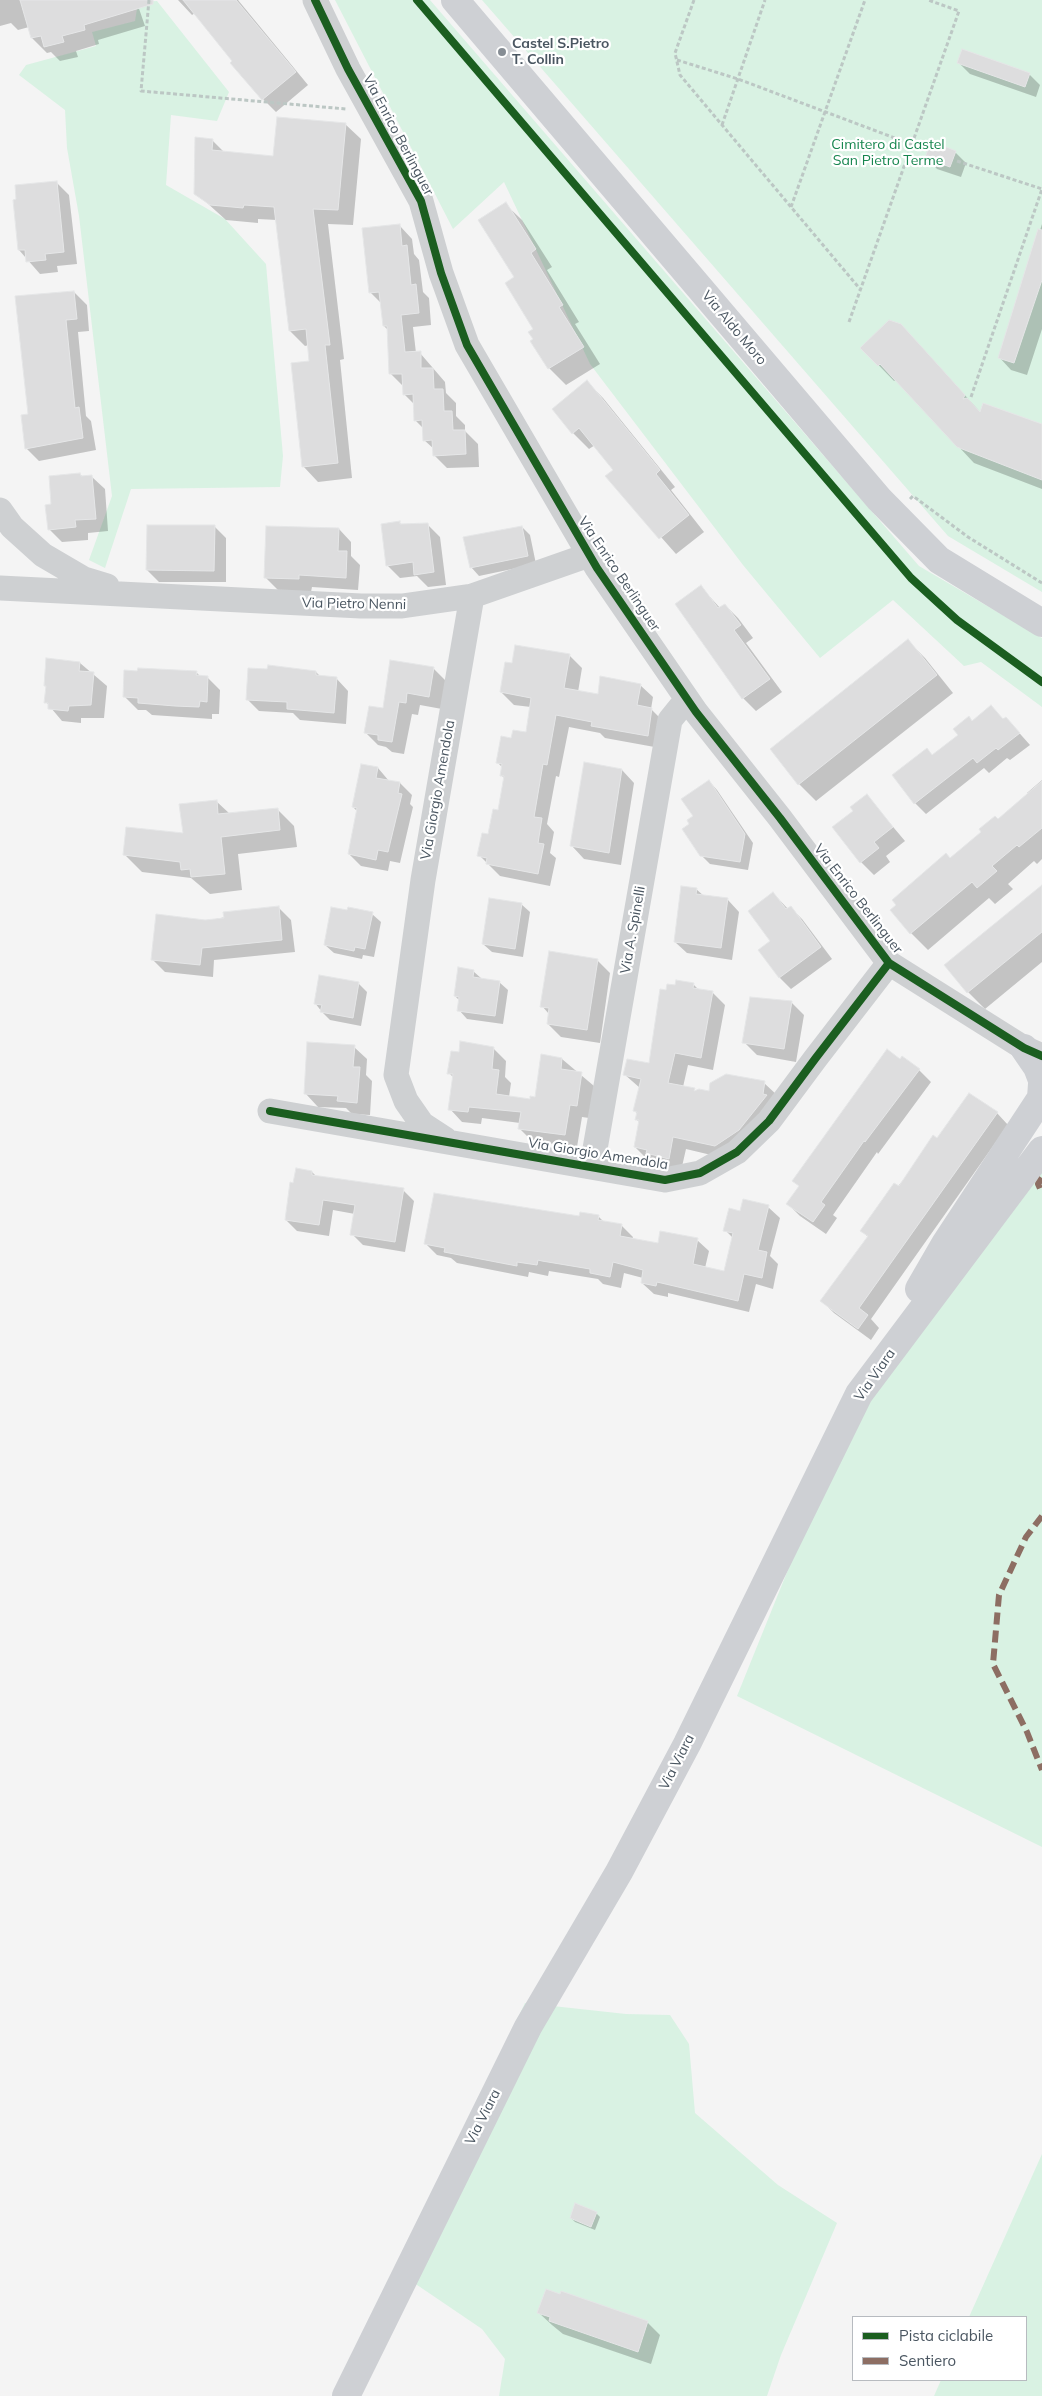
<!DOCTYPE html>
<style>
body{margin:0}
#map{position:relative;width:1042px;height:2396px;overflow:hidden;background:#f4f4f4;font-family:Mulish,sans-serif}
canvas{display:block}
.legend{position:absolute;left:852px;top:2316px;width:175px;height:65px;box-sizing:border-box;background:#fff;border:1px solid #b7bbc0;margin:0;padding:6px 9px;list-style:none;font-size:15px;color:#4a5661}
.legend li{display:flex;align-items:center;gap:10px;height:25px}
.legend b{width:25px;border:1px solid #b7bbc0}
</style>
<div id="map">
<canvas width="1042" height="2396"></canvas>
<ul class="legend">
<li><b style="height:6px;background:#1b5e20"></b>Pista ciclabile</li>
<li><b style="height:6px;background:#8d6e63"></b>Sentiero</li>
</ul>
</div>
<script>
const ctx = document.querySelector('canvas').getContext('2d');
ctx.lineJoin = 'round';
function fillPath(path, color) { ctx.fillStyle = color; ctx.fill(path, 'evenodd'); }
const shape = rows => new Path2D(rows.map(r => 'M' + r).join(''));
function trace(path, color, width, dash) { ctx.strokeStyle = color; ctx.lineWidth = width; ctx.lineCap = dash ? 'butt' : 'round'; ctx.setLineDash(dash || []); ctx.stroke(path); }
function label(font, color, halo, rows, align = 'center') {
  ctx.font = font + ' Mulish,sans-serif'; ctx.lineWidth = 4.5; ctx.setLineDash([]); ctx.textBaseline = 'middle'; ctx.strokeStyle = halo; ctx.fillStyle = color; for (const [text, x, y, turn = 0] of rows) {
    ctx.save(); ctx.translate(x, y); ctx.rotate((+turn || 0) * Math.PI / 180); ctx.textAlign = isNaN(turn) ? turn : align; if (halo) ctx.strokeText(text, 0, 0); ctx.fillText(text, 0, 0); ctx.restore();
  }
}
const green = shape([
 [335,0,430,0,919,566,1042,638,1042,707,981,662,964,666,893,600,820,658,743,565,590,364,504,182,453,229],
 [482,0,1042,0,1042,592,948,536],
 [157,1,229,92,217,121,171,115,166,185,225,219,266,264,283,456,280,487,131,489,105,568,89,560,112,496,79,216,67,148,65,110,19,75,26,65,96,46,92,32,135,21,138,2],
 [1042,1139,1042,1847,737,1696,859,1394],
 [525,2003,626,2014,670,2015,689,2044,695,2113,778,2185,837,2223,781,2355,767,2396,499,2396,505,2359,482,2329,395,2270],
 [1042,2154,1042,2396,934,2396,941,2380,1026,2380,1026,2317,969,2317]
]);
const shadow = shape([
 [0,0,136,0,145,26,98,40,99,44,76,51,78,57,60,61,51,52,47,53,32,38,29,27,18,30,11,23,0,26],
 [178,0,238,0,308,85,276,112,263,99,195,13,192,15],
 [959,63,1029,74,1040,85,1036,97,970,74],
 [345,124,361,139,353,225,328,224,344,359,340,360,352,478,318,482,303,466,311,362,309,345,305,346,290,331,277,220,258,219,258,223,226,220,196,193,212,140,224,152,274,158],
 [955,152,966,163,961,177,937,169,926,157],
 [56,182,69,195,77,264,57,266,58,272,40,274,19,250],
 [505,204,522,220,552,267,547,270,579,322,575,324,600,364,566,385,549,368,534,339,535,329,515,278],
 [1042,224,1042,329,1027,375,1011,370,999,357],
 [400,226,412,239,414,254,419,260,423,292,429,298,431,325,413,327,416,353,420,353,445,382,446,393,456,403,456,416,465,425,465,431,478,444,479,467,447,468,434,455,434,449,424,440,424,429,415,420,414,404,404,394,403,386,390,373,389,331,384,326,382,304,370,292],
 [74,292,87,305,89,331,78,332,86,416,91,421,96,450,39,461,26,448,29,415],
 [917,342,981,413,1042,426,1042,489,974,463,896,380,894,381,862,348],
 [587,382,603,398,675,487,671,490,704,532,676,554,631,503,615,470,595,445,589,449,573,433],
 [80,474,83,477,92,477,105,489,108,531,88,533,88,540,62,542,49,529],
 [399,522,402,525,427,524,440,537,446,585,428,587,417,576,400,578,387,565],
 [214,526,226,538,226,582,159,582,147,570],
 [522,527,530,535,536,564,479,576,471,567],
 [339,529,351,542,351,556,360,565,358,590,312,587,311,592,278,590,265,577],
 [701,587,720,608,725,605,738,618,753,638,746,643,782,692,756,711,743,698],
 [908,641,925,658,953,693,816,801,799,784],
 [569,655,582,668,578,692,599,696,640,685,653,697,651,709,664,722,660,748,605,738,600,733,569,727,559,777,556,776,547,824,554,832,550,853,556,858,550,886,500,876,479,855,499,811,505,779,501,775,503,768,497,762,512,739,527,733,531,707,514,705,501,692,513,665],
 [80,663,107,686,104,718,81,718,81,723,62,721,46,702,47,687,45,686],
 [269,666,316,672,321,677,336,678,348,691,346,724,300,720,293,713,259,711,247,699,268,671],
 [433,668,446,681,442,709,420,705,418,715,412,714,404,754,392,752,386,747,378,745,365,732,384,710],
 [196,672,201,677,207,677,220,690,219,714,212,714,212,719,152,715,146,710,138,710,125,697],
 [1006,718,1030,745,1010,760,1007,758,989,773,984,768,926,814,915,803,927,749,933,756,960,736,973,722],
 [378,768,389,781,400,783,412,795,410,804,413,807,400,863,390,861,388,871,361,866,349,854,358,812,353,807],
 [622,770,634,783,621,865,584,859,572,846],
 [1042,780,1042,859,1037,864,1034,861,1008,884,1013,889,995,904,989,898,928,950,911,933,951,859,1028,795,1027,793],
 [709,781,717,790,753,843,748,870,710,864,701,855,691,824],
 [867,796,905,841,886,856,890,862,874,875,861,862,854,811],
 [216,801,230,814,277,809,294,826,297,847,238,854,242,890,210,894,191,878,142,872,124,854,184,835],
 [1042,886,1042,962,985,1009,968,992],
 [696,889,704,896,728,900,739,912,732,960,687,953,675,942],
 [773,893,788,909,791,908,802,919,832,959,791,989,780,978],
 [521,904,530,912,523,957,492,952,483,944],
 [278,907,291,920,295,952,214,960,213,977,165,972,153,960,205,921],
 [372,914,381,922,374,957,363,955,362,959,334,953,325,945],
 [597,960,610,973,600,1043,561,1037,548,1024,549,1014,542,1006],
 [473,971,482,979,499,982,508,990,503,1024,467,1019,459,1010,460,1001,455,996],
 [320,977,359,984,367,992,361,1026,330,1020,322,1012,315,1003],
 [693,984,699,990,712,992,725,1005,713,1070,688,1065,683,1087,697,1092,710,1092,764,1083,777,1095,728,1159,686,1149,681,1171,661,1166,656,1162,648,1160,635,1147,640,1123,636,1119,637,1114,635,1111,640,1088,624,1074,650,1065,667,992,676,987],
 [791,1002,804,1015,796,1062,757,1055,744,1042],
 [354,1047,367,1059,366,1075,372,1081,370,1115,352,1114,346,1108,318,1107,306,1094],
 [493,1048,506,1061,505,1077,511,1083,509,1097,531,1101,536,1098,562,1059,594,1086,589,1118,582,1117,577,1147,532,1141,519,1128,520,1123,482,1118,481,1124,462,1122,450,1109,454,1078,449,1073,460,1053],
 [900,1061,919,1070,931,1082,878,1154,877,1152,833,1215,837,1218,826,1234,800,1216,788,1204],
 [997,1113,1008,1125,871,1319,879,1328,871,1340,834,1313,822,1301,869,1238,861,1230,937,1140],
 [312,1172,316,1176,403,1190,414,1201,405,1252,363,1245,352,1234,355,1214,333,1210,329,1236,297,1231,286,1220,294,1184],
 [768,1207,780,1218,770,1256,778,1264,773,1289,756,1284,749,1312,668,1293,668,1297,654,1294,642,1283,643,1278,624,1273,621,1288,603,1284,598,1279,549,1271,548,1276,529,1272,528,1277,457,1263,451,1258,437,1255,426,1244,580,1217,598,1216,604,1222,621,1225,633,1237,632,1240,659,1245,697,1240,709,1251,705,1268,724,1273,733,1238,725,1230,741,1212],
 [596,2213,600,2217,595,2230,575,2222,571,2218],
 [562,2293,648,2323,660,2335,651,2364,563,2334,552,2325,539,2313]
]);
const building = shape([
 [20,0,153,0,153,4,84,25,85,30,62,36,64,42,44,47,41,36,31,38,20,0],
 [183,0,236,0,296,72,262,100,230,63,232,61,183,0],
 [962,49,1030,73,1025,87,957,63,962,49],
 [277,117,346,123,338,210,313,209,330,345,325,345,338,463,302,467,291,363,309,361,306,329,289,331,274,207,244,205,243,208,210,205,194,194,195,137,213,139,212,150,273,156,277,117],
 [931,141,956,151,950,167,925,158,931,141],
 [57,181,64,252,45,254,46,260,26,262,25,250,18,250,13,200,16,199,15,185,57,181],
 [506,202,536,249,531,253,563,305,559,307,584,347,548,369,530,341,533,339,528,332,533,329,505,283,514,277,478,220,506,202],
 [400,224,402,246,407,245,411,285,416,284,419,313,401,315,405,352,421,351,421,368,433,368,434,389,443,389,444,411,452,411,453,430,465,430,466,454,433,456,432,440,423,441,422,420,414,421,413,394,403,395,402,374,389,374,387,326,383,326,379,292,369,293,362,228,400,224],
 [1038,229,1042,230,1042,280,1014,363,998,358,1038,229],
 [74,291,77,319,66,320,75,408,79,407,83,438,25,449,21,415,28,414,15,296,74,291],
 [889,320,901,324,965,395,963,399,967,398,980,412,983,403,1042,424,1042,480,957,447,880,364,878,366,860,348,889,320],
 [587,380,660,470,656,474,689,515,659,539,605,476,613,470,579,428,572,434,552,409,587,380],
 [80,473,81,476,92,475,96,519,75,520,76,527,48,530,45,505,51,504,49,476,80,473],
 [400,521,400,524,428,523,434,572,414,575,413,562,386,566,381,524,400,521],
 [147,525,215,525,214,571,146,570,147,525],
 [266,526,339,528,338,551,347,551,346,578,299,575,299,579,264,578,266,526],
 [522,526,528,556,470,568,463,537,522,526],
 [701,585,718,608,725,604,741,625,734,630,770,679,742,699,675,604,701,585],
 [908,639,937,675,798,785,770,749,908,639],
 [515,645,570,654,564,688,598,694,600,676,641,684,637,705,652,708,648,736,591,726,592,722,556,715,547,765,543,764,534,817,542,818,538,843,544,844,538,874,486,864,487,858,477,856,482,833,488,834,493,809,498,810,504,776,500,776,502,764,496,763,501,736,511,738,513,730,526,732,531,698,500,692,505,662,512,663,515,645],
 [46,658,80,662,79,671,94,672,91,705,69,706,68,711,48,709,48,703,44,703,46,686,44,686,46,658],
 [390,660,434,667,429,697,407,693,406,703,399,702,392,742,378,740,378,735,364,733,369,706,383,708,390,660],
 [268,665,316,671,316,675,337,677,334,713,287,709,287,702,246,700,248,668,267,669,268,665],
 [138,668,197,671,196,675,208,676,207,702,200,701,199,707,175,706,138,703,138,698,123,697,124,670,137,671,138,668],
 [991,705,1003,719,1006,717,1020,733,998,750,996,748,977,763,973,758,914,804,892,775,927,748,932,755,958,735,953,729,969,716,972,721,991,705],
 [584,762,622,769,609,853,570,846,584,762],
 [361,764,378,767,376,778,400,782,398,793,402,794,388,852,378,850,376,860,348,854,357,808,352,807,361,764],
 [709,780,745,834,740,862,700,856,682,829,689,824,687,820,693,816,681,799,709,780],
 [1042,781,1042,828,1019,847,1017,845,992,866,997,871,977,888,972,882,910,934,890,910,896,905,892,900,946,853,950,858,981,832,979,829,995,816,998,819,1042,781],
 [867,794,893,827,874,842,879,848,860,863,832,827,853,811,850,807,867,794],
 [217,800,218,814,278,808,280,830,221,837,225,874,191,877,190,869,181,870,180,862,123,855,126,827,183,833,179,804,217,800],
 [1042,885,1042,932,967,993,944,965,1042,885],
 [681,886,697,888,696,894,728,898,721,948,674,942,681,886],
 [773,892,786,909,791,906,821,947,779,978,758,950,770,941,748,911,773,892],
 [489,898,522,903,515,949,482,944,489,898],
 [279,906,282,940,202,948,200,965,151,960,156,914,205,920,224,918,223,912,279,906],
 [331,907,347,910,348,907,373,912,365,949,355,947,354,951,324,945,331,907],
 [549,951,598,959,587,1030,547,1024,549,1008,540,1007,549,951],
 [458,967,474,970,473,977,500,981,495,1016,457,1011,459,997,454,996,458,967],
 [319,975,359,982,353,1018,320,1012,322,1005,314,1004,319,975],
 [676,980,694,983,693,988,713,991,701,1058,675,1053,668,1083,695,1088,694,1091,699,1089,709,1091,710,1083,726,1074,765,1081,763,1094,767,1095,739,1130,715,1146,673,1137,669,1159,646,1153,647,1150,634,1147,639,1120,635,1120,637,1112,633,1111,641,1079,623,1075,627,1059,649,1063,660,989,666,990,667,984,675,985,676,980],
 [750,997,792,1001,784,1049,742,1043,750,997],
 [460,1041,494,1047,492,1069,499,1070,496,1094,530,1099,530,1096,535,1097,541,1054,562,1058,561,1069,582,1072,577,1106,570,1105,565,1135,518,1129,521,1112,469,1107,468,1112,448,1110,453,1074,447,1074,451,1051,459,1052,460,1041],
 [307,1042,355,1045,353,1067,360,1067,357,1103,337,1101,338,1096,304,1094,307,1042],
 [887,1049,900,1059,902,1056,920,1069,865,1142,864,1141,821,1202,825,1205,813,1222,786,1204,799,1186,792,1181,887,1049],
 [969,1093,998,1112,859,1308,868,1315,858,1329,820,1301,868,1236,860,1231,894,1183,899,1186,933,1135,937,1138,969,1093],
 [296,1168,312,1171,312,1175,404,1188,395,1242,350,1235,355,1205,323,1200,319,1225,285,1220,290,1182,293,1183,296,1168],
 [434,1193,579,1216,580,1212,599,1215,598,1220,622,1224,620,1236,658,1243,660,1231,698,1238,693,1264,724,1271,733,1233,723,1231,729,1208,740,1211,743,1199,769,1205,758,1250,767,1252,762,1278,744,1274,738,1301,657,1282,656,1286,641,1283,643,1270,613,1262,610,1277,590,1273,590,1269,542,1261,538,1260,537,1265,517,1262,517,1266,444,1252,445,1248,424,1244,434,1193],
 [575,2203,597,2212,591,2227,570,2218,575,2203],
 [546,2289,560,2294,561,2291,648,2321,638,2352,549,2321,550,2317,537,2313,546,2289]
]);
const path = shape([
 [149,0,141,91,346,109],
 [694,0,675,53,680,75,860,289],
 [677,60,738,79,924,149],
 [722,125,765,0],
 [957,161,1042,189],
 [791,207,865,0],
 [849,322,959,11,928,0],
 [971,397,1042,189],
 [910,499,913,496,968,537,1042,583]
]);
const street = shape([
 [315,0,348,69,421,201,441,273,467,345,597,568,696,712,780,818,889,963,1024,1048,1042,1056],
 [0,510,12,527,43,555,84,579,107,586],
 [0,588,361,606,402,606,472,596,589,555],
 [270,1111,665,1180,700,1173,737,1152,769,1121,815,1059,889,963],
 [445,1139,422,1124,406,1101,396,1075,423,880,472,596],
 [592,1166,670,720,687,699]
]);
const secondary = shape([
 [455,0,879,499,939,560,1042,623],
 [1024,1048,1037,1067,1042,1080],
 [919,1289,945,1244,1041,1098,1042,1084],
 [346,2396,528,2027,619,1872,687,1744,859,1394,1042,1150]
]);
const quiet = shape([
 [1042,1178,1038,1184,1042,1193],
 [1042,1516,1026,1537,999,1595,993,1664,1027,1732,1042,1770]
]);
const cycleway = shape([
 [315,0,348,69,421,201,441,273,467,345,597,568,696,712,780,818,889,963,1024,1048,1042,1056],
 [417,0,911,578,957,620,1042,682],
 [270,1111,665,1180,700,1173,737,1152,769,1121,815,1059,889,963]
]);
const markers = [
 [502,52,5,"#868d94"]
];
const poiNames = [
 ["Castel S.Pietro",512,44],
 ["T. Collin",512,60]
];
const streetNames = [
 ["Via Enrico Berlinguer",398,135,62],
 ["Via Aldo Moro",734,328,50],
 ["Via Enrico Berlinguer",619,574,56],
 ["Via Pietro Nenni",354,604,1],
 ["Via Giorgio Amendola",438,790,-80],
 ["Via Enrico Berlinguer",858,899,52],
 ["Via A. Spinelli",633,930,-80],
 ["Via Giorgio Amendola",598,1154,9],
 ["Via Viara",875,1375,-55],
 ["Via Viara",677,1762,-63],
 ["Via Viara",483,2117,-63]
];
const parkNames = [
 ["Cimitero di Castel",888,145],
 ["San Pietro Terme",888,161]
];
fillPath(green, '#d9f2e3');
fillPath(shadow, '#0003');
fillPath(building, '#ddddde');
trace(building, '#e5e6e7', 1);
trace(path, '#bcc7c4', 3, [4, 2.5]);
trace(street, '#ced0d2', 25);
trace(secondary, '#ced0d4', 28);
trace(quiet, '#8d6e63', 6, [12, 6]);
trace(cycleway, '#1b5e20', 8);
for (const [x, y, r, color] of markers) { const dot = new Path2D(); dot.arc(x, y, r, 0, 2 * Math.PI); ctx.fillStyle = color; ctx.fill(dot); trace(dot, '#fff', 2); }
label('bold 14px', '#4a5661', '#fff', poiNames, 'left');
label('14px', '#4a5661', '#fff', streetNames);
label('14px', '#17864f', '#fff', parkNames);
</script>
